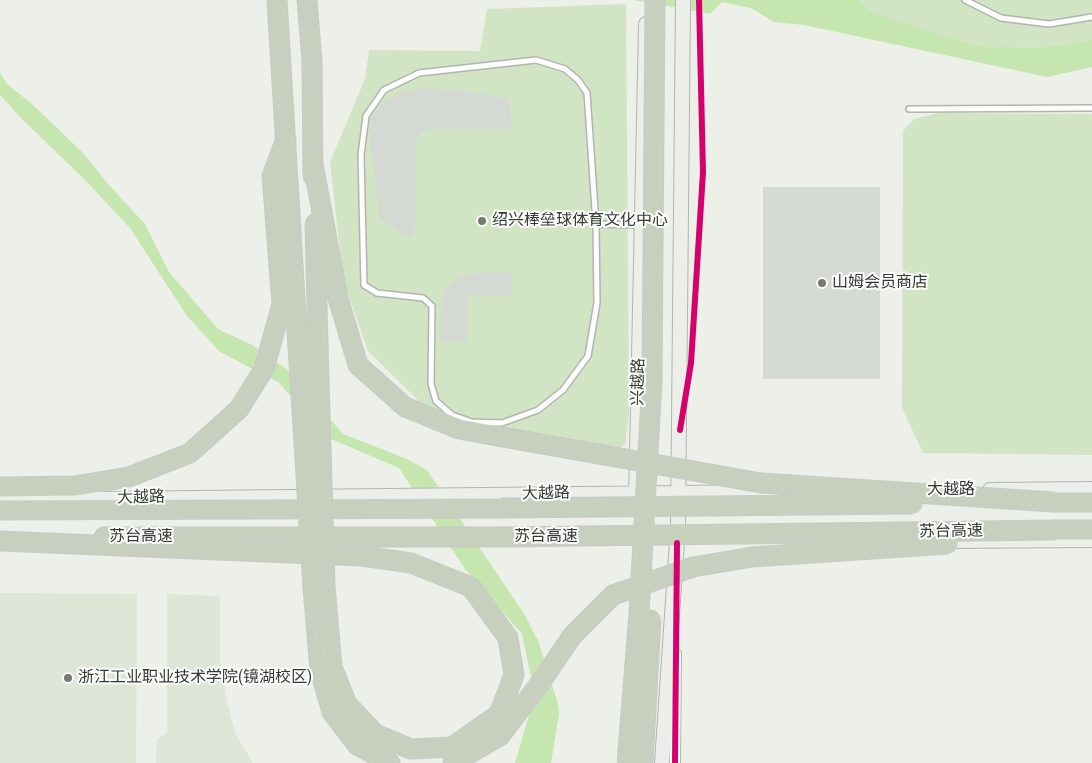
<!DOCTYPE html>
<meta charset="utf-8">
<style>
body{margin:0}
canvas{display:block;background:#ecf0e8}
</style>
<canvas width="1092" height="763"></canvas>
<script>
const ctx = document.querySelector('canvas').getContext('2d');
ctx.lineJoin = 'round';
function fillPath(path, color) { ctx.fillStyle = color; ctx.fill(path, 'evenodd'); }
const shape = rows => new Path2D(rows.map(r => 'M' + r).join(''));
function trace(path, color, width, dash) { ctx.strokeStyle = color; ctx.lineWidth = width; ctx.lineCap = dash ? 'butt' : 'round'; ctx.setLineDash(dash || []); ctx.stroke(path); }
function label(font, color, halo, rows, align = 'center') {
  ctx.font = font + ' "Roboto Condensed","Noto Sans SC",sans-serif'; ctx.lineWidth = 4; ctx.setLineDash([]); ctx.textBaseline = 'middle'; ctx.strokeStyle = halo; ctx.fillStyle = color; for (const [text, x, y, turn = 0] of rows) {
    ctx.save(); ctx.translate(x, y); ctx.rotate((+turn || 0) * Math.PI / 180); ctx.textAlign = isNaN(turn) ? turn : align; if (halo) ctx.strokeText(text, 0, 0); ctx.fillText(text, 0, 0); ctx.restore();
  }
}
const built = shape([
 [0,593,137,594,136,763,0,763],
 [167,594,220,596,220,660,227,702,236,735,253,763,156,763,157,739,167,733]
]);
const green = shape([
 [859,0,1092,0,1092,39,1072,44,1031,48,977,46,872,13],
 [626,4,629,414,625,445,616,450,456,421,423,405,368,351,343,279,330,162,365,79,369,50,480,51,487,9],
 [939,113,1092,114,1092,455,923,453,902,408,903,131,914,119]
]);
const water = shape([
 [634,0,859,0,873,13,977,46,1031,48,1072,44,1092,39,1092,67,1047,77,804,25,774,22,751,8,722,2,710,14],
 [0,73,7,84,32,104,82,152,109,185,145,224,169,272,218,329,252,345,288,370,343,434,407,459,427,470,525,615,536,637,537,637,558,704,559,714,551,763,515,763,529,715,531,677,522,634,465,569,399,468,331,439,278,382,220,352,187,316,130,228,85,180,22,119,0,95]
]);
const building = shape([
 [422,88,461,91,509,99,513,129,427,129,421,133,415,143,415,230,411,236,405,235,380,218,369,135,372,118,381,104,397,93],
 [763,187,880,187,880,379,763,379],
 [478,273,512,273,513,295,468,295,467,341,441,342,441,308,445,290,460,276]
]);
const lane = shape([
 [965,0,1001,18,1049,24,1092,17],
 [909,109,1092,108],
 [596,224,597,303,588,356,563,390,538,410,502,423,472,422,452,415,436,401,431,384,432,306,423,298,377,293,364,285,361,155,366,116,384,90,419,73,536,60,565,69,578,80,587,93,596,224,641,225]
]);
const street = shape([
 [675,763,676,654]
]);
const secondary = shape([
 [990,490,1092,489],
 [0,500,774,492],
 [636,500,646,24],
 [943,541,1092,540],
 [662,763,678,526,683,0]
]);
const highway = shape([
 [277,0,298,347],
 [307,0,312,61,313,176],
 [313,164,338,298,358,365,405,407,459,429,497,436],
 [315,224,318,345],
 [0,487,74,486,129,477,190,453,239,409,264,369,282,304,272,176,286,139],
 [1054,502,1092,502],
 [0,510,502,508],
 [1055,530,1092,530],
 [104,537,503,537],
 [313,588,320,670,332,712,357,745,390,763],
 [453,763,500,736,541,682,572,636]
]);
const highwayBridge = shape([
 [298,347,313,588],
 [497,436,761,483,1054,502],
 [502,508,913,504],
 [503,537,1055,530],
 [0,541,362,556,411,563,471,587,508,638,514,675,499,714,452,747,411,749,375,734,347,704,332,667,325,586,318,345],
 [572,636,613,595,693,567,752,557,948,544],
 [627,763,639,613,652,381,655,0],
 [643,763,651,619]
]);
const cycleway = shape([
 [680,430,691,363,703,172,699,0],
 [675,763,677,543]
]);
const markers = [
 [482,221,5,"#757972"],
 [822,283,5,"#757972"],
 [68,678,5,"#757972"]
];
const poiNames = [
 ["绍兴棒垒球体育文化中心",492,221],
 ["山姆会员商店",832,283],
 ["浙江工业职业技术学院(镜湖校区)",78,678]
];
const streetNames = [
 ["兴越路",639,382,-89],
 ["大越路",951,490],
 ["大越路",546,494,-1],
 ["大越路",141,498,-1],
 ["苏台高速",951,532,-1],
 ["苏台高速",141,537],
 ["苏台高速",546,537]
];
fillPath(built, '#dde6d7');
fillPath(green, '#d1e4c4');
fillPath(water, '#c6e6af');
fillPath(building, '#d5d9d3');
trace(lane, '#b1b5af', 8);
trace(street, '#b1b5af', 12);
trace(secondary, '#b1b5af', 16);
trace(highway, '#c8cac6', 21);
trace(lane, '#fcfdfc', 5);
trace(street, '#fcfdfc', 10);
trace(secondary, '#ecefe9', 14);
trace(highway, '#c7d0be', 19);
trace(highwayBridge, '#c8cac6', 21, []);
trace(highwayBridge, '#c7d0be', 19);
trace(cycleway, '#d6006c', 6);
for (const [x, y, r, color] of markers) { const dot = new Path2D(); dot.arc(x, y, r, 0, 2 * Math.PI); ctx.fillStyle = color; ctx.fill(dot); trace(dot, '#fcfefb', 2); }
label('16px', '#353933', '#fcfefb', poiNames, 'left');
label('16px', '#353933', '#fcfefb', streetNames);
</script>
